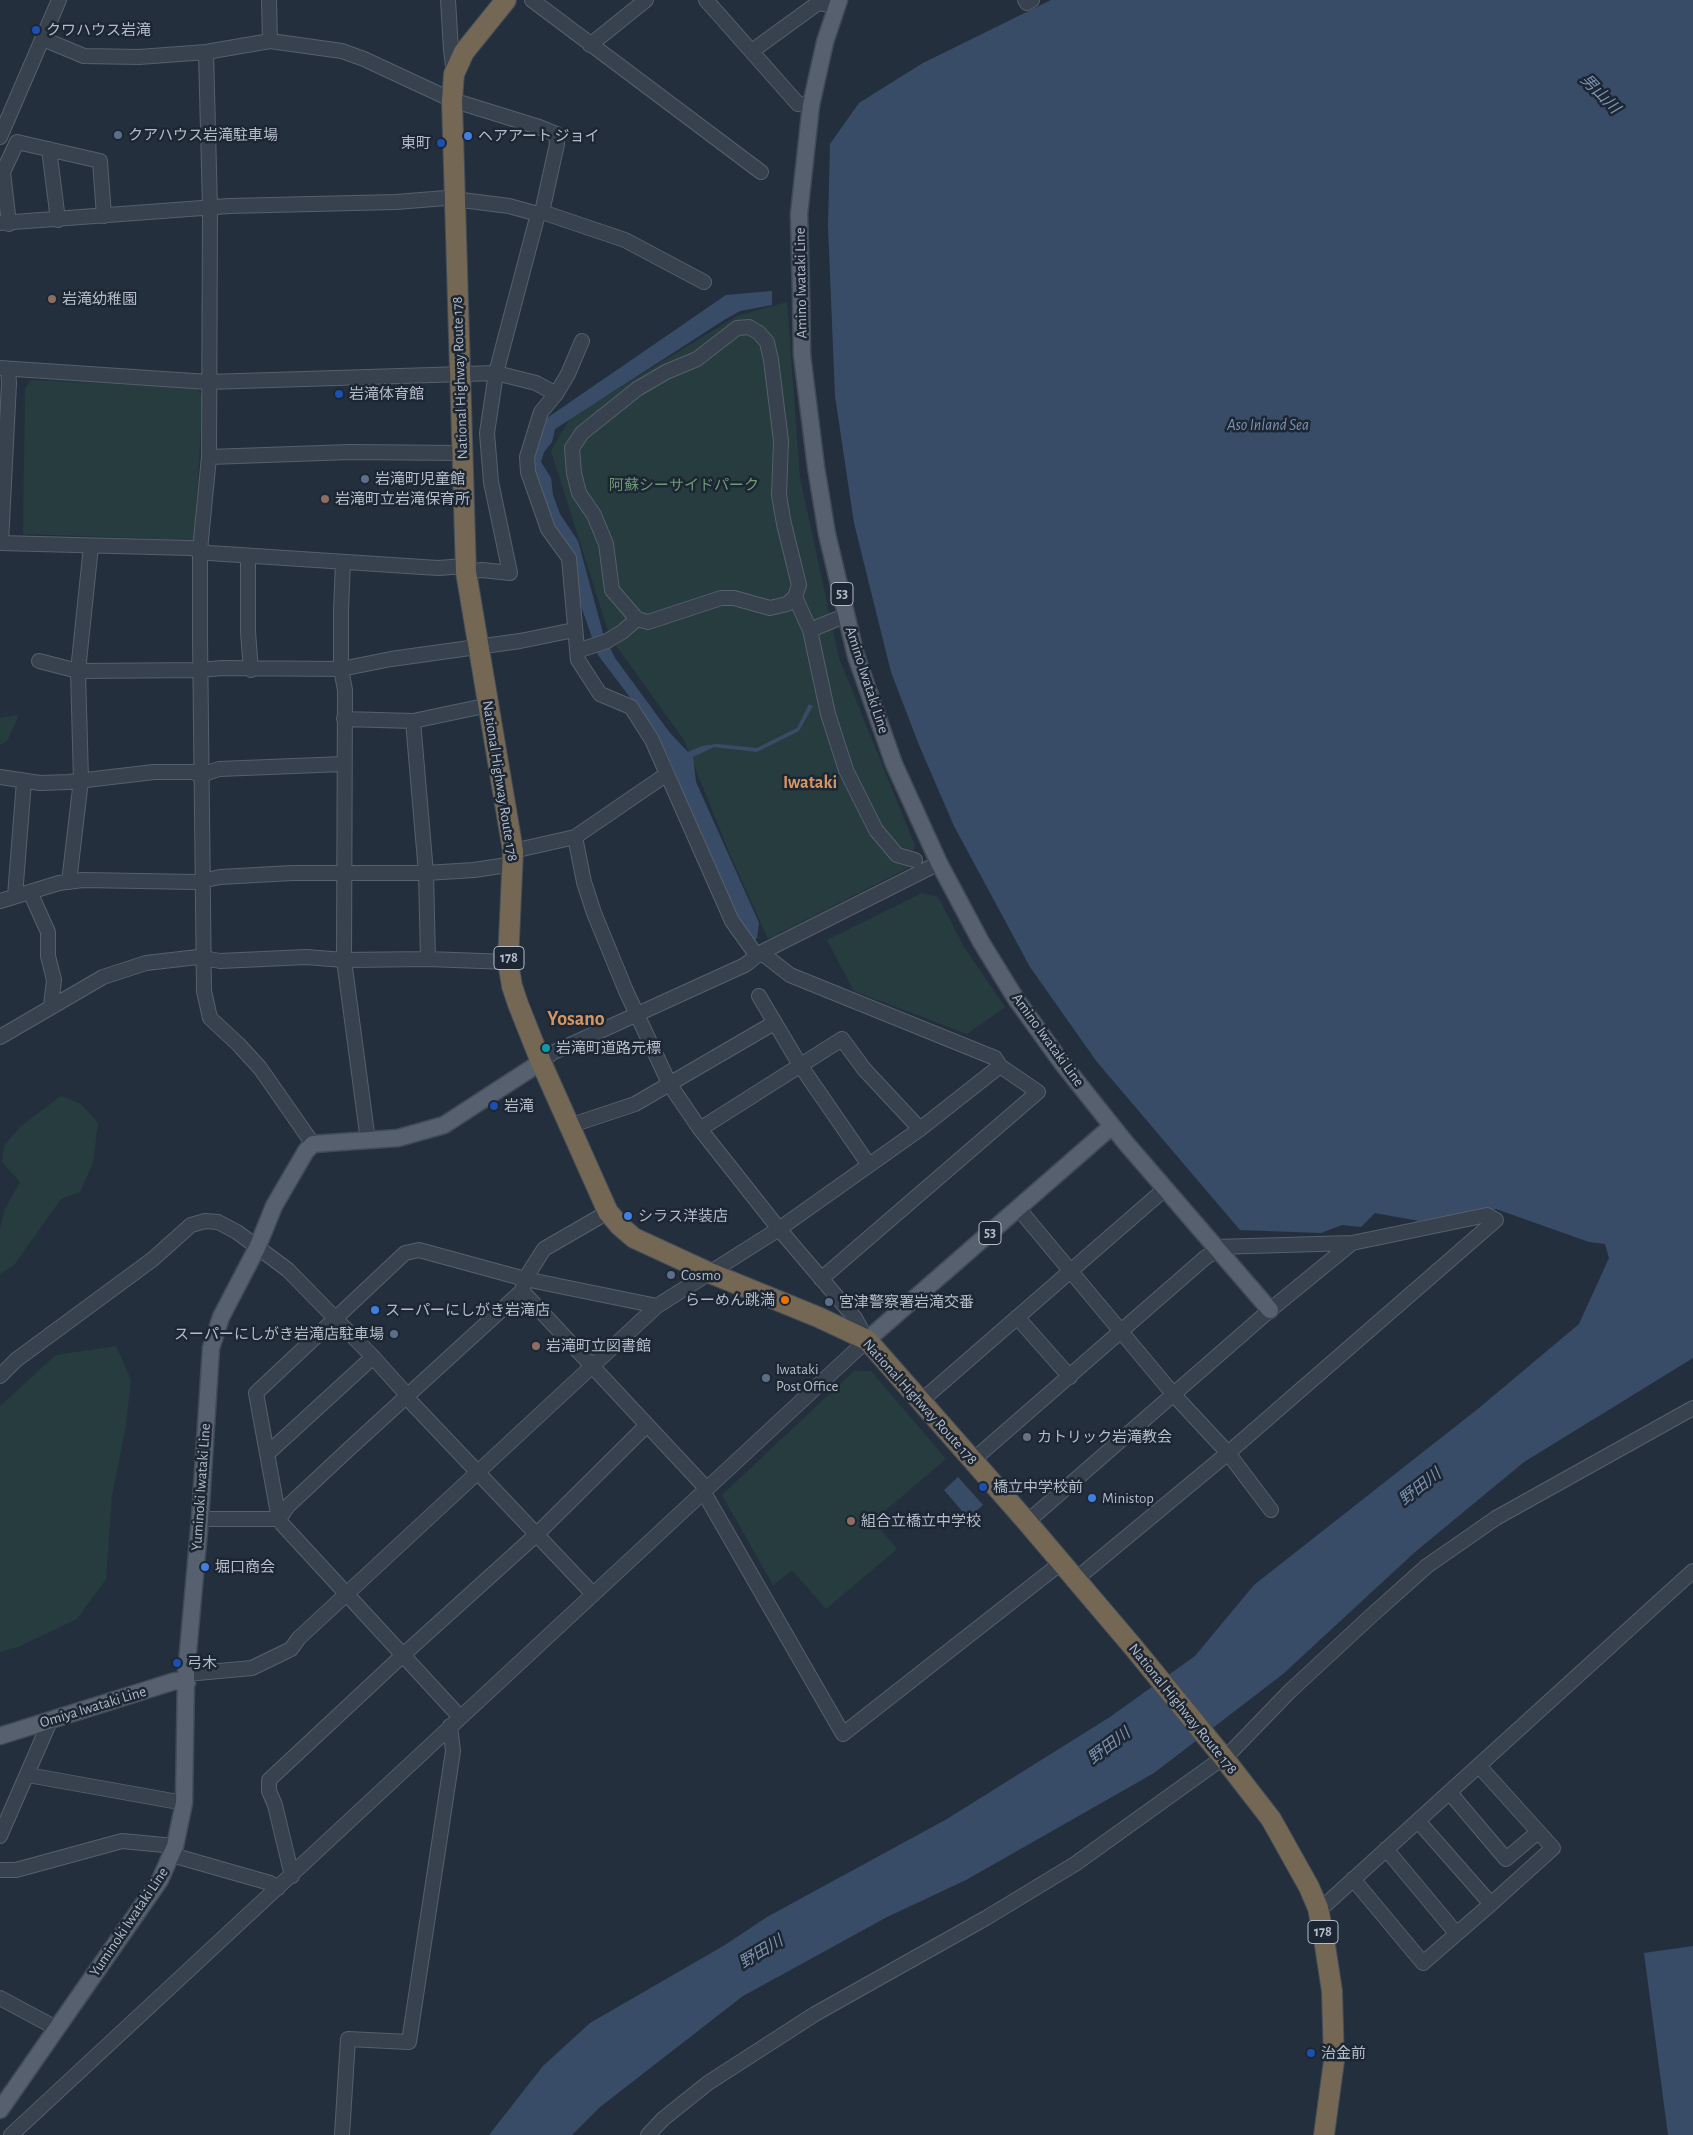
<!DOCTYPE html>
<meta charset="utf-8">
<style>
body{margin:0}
canvas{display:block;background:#242f3e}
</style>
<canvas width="1693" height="2135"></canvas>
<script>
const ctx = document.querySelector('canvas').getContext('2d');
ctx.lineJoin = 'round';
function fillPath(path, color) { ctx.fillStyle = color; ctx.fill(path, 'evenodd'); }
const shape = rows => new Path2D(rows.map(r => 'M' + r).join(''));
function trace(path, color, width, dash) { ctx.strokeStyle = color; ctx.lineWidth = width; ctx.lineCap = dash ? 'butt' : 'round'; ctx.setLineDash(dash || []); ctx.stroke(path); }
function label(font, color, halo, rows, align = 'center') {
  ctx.font = font + ' "Alegreya Sans","Noto Sans JP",sans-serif'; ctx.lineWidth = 5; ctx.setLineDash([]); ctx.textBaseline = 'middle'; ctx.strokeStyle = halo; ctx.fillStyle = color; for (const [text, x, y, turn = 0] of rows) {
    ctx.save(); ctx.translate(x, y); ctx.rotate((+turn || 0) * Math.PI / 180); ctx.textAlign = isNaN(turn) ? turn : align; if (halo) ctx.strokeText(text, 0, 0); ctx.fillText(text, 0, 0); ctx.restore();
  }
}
const green = shape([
 [787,302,800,478,839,658,915,846,908,868,768,939,729,852,684,740,610,637,551,451,570,418,737,316],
 [31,380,197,388,203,397,194,540,23,534,25,388],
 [19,715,7,741,0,745,0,718],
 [922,893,938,897,964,947,1005,1007,967,1034,854,991,827,940],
 [61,1096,81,1104,98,1123,93,1163,80,1192,61,1199,14,1265,0,1274,0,1229,4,1211,20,1182,2,1162,4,1146,20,1127],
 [116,1346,131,1380,126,1425,112,1496,106,1579,77,1619,18,1647,0,1652,0,1406,56,1355],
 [854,1371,871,1371,946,1459,873,1521,897,1549,826,1609,792,1570,773,1585,722,1495]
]);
const water = shape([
 [1051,0,1693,0,1693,1358,1524,1462,1415,1552,1283,1674,1154,1773,966,1880,887,1917,743,1996,600,2107,572,2135,489,2135,543,2066,590,2023,725,1945,767,1917,947,1819,1110,1717,1195,1656,1254,1585,1479,1408,1579,1324,1609,1258,1605,1244,1589,1242,1496,1209,1419,1221,1375,1213,1361,1227,1342,1225,1321,1233,1240,1230,1097,1062,1030,967,954,826,919,745,891,672,854,523,835,396,828,225,830,144,859,103,923,63],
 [772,291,772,305,740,311,724,320,555,429,552,442,544,452,541,462,551,478,553,495,560,514,578,541,603,633,615,658,670,733,688,752,702,746,717,744,757,748,797,728,809,704,813,706,799,731,757,752,714,747,693,757,696,782,759,923,757,938,752,942,738,920,667,754,638,708,598,655,580,603,575,554,555,530,531,470,547,418,726,295],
 [958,1477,983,1505,968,1518,944,1490],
 [1693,1946,1693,2135,1668,2135,1644,1953]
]);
const minor = shape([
 [269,0,270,41],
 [448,0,451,50,454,74],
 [532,0,761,172],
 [706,0,798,104,811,105],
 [1025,0,1027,3,1032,0],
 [43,39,84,56,139,57,206,52,270,41,342,51,364,59,452,100,539,127,556,134,557,144,542,212,538,214,496,373,487,433,491,482,510,573,482,570,466,572],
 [590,45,646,0],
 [752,51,818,3,837,6],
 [206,52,210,208,209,457,200,550,200,636,204,991,210,1018,238,1044,260,1068,313,1144],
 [0,137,59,0],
 [49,149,58,220],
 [542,212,625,240,704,282],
 [0,223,229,206,396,202,446,198,509,206,538,214],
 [9,224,3,172,17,142,100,161,104,216],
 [0,368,208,382,496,373,536,383,556,394,541,412,527,457,528,472,548,529,569,558,578,660,600,694,631,707,652,740,732,921,757,956],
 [556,394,568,374,582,341],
 [209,457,350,452,463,453],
 [0,543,191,548,209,553,438,568,466,566],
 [1,543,9,383,8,369],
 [248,556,248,632,251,670],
 [343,562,341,610,341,669,345,690,344,960,368,1141],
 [795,597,810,630,828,714,846,770,876,830,897,855,915,860],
 [810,630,837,619],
 [577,651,607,641,622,632,637,619,612,590,606,544,594,515,579,493,574,473,572,448,582,433,637,389,666,372,697,359,737,328,749,327,759,333,767,342,771,360,781,441,779,495,784,524,799,585,795,597,787,604,770,608,734,598,721,598,648,622,637,619],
 [39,661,78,671,201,670,222,668,341,669,391,659,520,641,574,630],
 [344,719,413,721,489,705],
 [413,721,426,873,428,959],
 [0,777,40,783,69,782,154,772,192,772,201,775,219,769,343,764],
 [513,851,575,837,667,774],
 [69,882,81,780,78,671,91,546],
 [30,892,48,932,48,956,54,980,51,1006],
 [15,896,24,781],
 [0,901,59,883,83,880,196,882,220,877,292,873,426,873,474,870,514,864],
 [764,951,767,957,790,975,995,1058,1000,1066],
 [759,996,800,1065,869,1165],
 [0,1037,103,977,146,963,198,957,220,961,306,957,344,960,428,959,508,962],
 [541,1062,552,1053,745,965,760,953,939,863],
 [569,1126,635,1104,774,1023],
 [700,1129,842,1039,864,1069,920,1129],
 [1018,1208,1174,1395,1228,1453,1271,1510],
 [608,1212,544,1249,525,1279,522,1291,706,1488],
 [1017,1317,1070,1377],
 [0,1376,16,1360,153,1259,191,1225,205,1221,218,1222,237,1232,288,1270,373,1357,407,1395,410,1401,593,1594],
 [921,1401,1166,1188],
 [267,1454,373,1357],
 [973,1460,1206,1257,1219,1250],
 [703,1491,843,1734,1061,1563],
 [200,1519,279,1519],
 [279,1519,288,1506,349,1449,522,1291],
 [1027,1522,1270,1310,1352,1243],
 [1075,1580,1228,1453,1496,1220,1487,1215,1352,1243,1216,1247],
 [186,1674,252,1668,291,1649,299,1638,657,1306,779,1229,920,1129,1000,1066,1038,1092,821,1279],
 [460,1717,282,1524,279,1519,256,1393,405,1253,419,1250,525,1279,657,1306],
 [28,1775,184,1803],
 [1450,1793,1506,1859,1538,1832],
 [1418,1821,1491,1904],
 [0,1836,51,1719],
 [1386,1849,1456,1933],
 [172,1855,270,1883,278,1888],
 [0,1870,16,1870,122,1841,175,1846],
 [292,1876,275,1805,269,1791,269,1780,403,1655,537,1534,647,1425],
 [1353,1879,1423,1963,1491,1904,1553,1848,1479,1766],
 [1318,1908,1324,1906,1693,1571],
 [0,1998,56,2028],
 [11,2135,867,1340,855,1318,779,1229,700,1129,670,1085,626,991,594,913,584,882,575,837],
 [342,2135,348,2039,409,2042,453,1751,450,1726],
 [648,2135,663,2119,708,2083,815,2014,986,1918,1075,1864,1231,1752,1290,1691,1371,1616,1427,1566,1496,1518,1693,1408]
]);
const major = shape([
 [839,0,825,42,811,105,799,214,801,293,802,355,816,467,827,534,856,656,894,764,939,863,981,942,1016,999,1062,1063,1125,1142,1270,1310],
 [867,1340,1112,1126],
 [0,1736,175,1681,187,1683],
 [0,2110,160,1880,175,1846,184,1803,186,1674,200,1519,211,1348,221,1317,257,1248,274,1206,306,1151,313,1144,398,1138,444,1125,541,1062]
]);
const highway = shape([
 [506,0,464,52,454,74,452,100,466,572,513,851,508,962,512,986,518,1004,541,1062,608,1212,620,1226,634,1238,710,1273,818,1317,867,1340,1027,1522,1134,1648,1223,1757,1271,1819,1309,1887,1318,1908,1324,1939,1332,1991,1334,2061,1324,2135]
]);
const markers = [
 [36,30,5,"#1a4fb4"],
 [118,135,5,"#5c6f8a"],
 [468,136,5,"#3f7fe0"],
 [441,143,5,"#1a4fb4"],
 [52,299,5,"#8d6e63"],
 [339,394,5,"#1a4fb4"],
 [365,479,5,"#5c6f8a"],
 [325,499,5,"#8d6e63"],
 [546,1048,5,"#0f9aa8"],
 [494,1106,5,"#1a4fb4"],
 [628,1216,5,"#3f7fe0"],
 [671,1275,5,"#5c6f8a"],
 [785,1300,5,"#e8710a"],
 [829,1302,5,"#5c6f8a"],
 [375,1310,5,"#3f7fe0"],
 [394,1334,5,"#5c6f8a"],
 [536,1346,5,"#8d6e63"],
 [766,1378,5,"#5c6f8a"],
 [1027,1437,5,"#6b7280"],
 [983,1487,5,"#1a4fb4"],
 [1092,1498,5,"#3f7fe0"],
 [851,1521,5,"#8d6e63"],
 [205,1567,5,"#3f7fe0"],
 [177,1663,5,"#1a4fb4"],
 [1311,2053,5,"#1a4fb4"]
];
const shields = [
 [842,594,22],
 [509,958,30],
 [990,1233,22],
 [1323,1932,30]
];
const shieldNames = [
 ["53",842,594],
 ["178",509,958],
 ["53",990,1233],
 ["178",1323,1932]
];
const poiNames = [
 ["クワハウス岩滝",46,30],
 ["クアハウス岩滝駐車場",128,135],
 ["ヘアアート ジョイ",478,136],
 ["東町",431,143,"right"],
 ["岩滝幼稚園",62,299],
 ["岩滝体育館",349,394],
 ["岩滝町児童館",375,479],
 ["岩滝町立岩滝保育所",335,499],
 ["岩滝町道路元標",556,1048],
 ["岩滝",504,1106],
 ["シラス洋装店",638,1216],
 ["Cosmo",681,1275],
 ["らーめん跳満",775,1300,"right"],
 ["宮津警察署岩滝交番",839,1302],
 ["スーパーにしがき岩滝店",385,1310],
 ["スーパーにしがき岩滝店駐車場",384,1334,"right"],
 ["岩滝町立図書館",546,1346],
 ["Iwataki",776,1369],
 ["Post Office",776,1386],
 ["カトリック岩滝教会",1037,1437],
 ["橋立中学校前",993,1487],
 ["Ministop",1102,1498],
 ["組合立橋立中学校",861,1521],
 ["堀口商会",215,1567],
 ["弓木",187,1663],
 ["治金前",1321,2053]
];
const streetNames = [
 ["Amino Iwataki Line",801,283,-91],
 ["National Highway Route 178",460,378,-92],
 ["Amino Iwataki Line",867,680,72],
 ["National Highway Route 178",500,781,81],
 ["Amino Iwataki Line",1048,1040,54],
 ["National Highway Route 178",920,1402,48],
 ["Yuminoki Iwataki Line",201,1487,-86],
 ["Omiya Iwataki Line",93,1707,-17],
 ["National Highway Route 178",1183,1709,51],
 ["Yuminoki Iwataki Line",129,1922,-56]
];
const parkNames = [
 ["阿蘇シーサイドパーク",684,485]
];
const waterNames = [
 ["男山川",1600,94,45],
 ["Aso Inland Sea",1268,425],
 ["野田川",1420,1487,-38],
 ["野田川",1109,1746,-37],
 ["野田川",761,1952,-31]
];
const quarterNames = [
 ["Iwataki",810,783]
];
const districtNames = [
 ["Yosano",576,1019]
];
fillPath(green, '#263c3f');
fillPath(water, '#394c67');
trace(minor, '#565f6c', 16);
trace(major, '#414a57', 19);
trace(highway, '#434c59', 22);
trace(minor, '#38414e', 14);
trace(major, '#56606e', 16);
trace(highway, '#746855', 20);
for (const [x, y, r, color] of markers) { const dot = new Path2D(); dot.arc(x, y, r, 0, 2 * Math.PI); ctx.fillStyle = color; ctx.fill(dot); trace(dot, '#1d2633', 2); }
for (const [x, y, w] of shields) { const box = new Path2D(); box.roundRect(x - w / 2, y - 11.5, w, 23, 4); ctx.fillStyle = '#1d2633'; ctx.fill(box); trace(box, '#b4bcc9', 1); }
label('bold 14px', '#b4bcc9', null, shieldNames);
label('15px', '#b4bcc9', '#1d2633', poiNames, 'left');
label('15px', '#b4bcc9', '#1d2633', streetNames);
label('15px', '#6b9a76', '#1d2633', parkNames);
label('italic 16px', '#7c92b1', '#1d2633', waterNames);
label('bold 18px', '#d59563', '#1d2633', quarterNames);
label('bold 20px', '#d59563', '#1d2633', districtNames);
</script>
